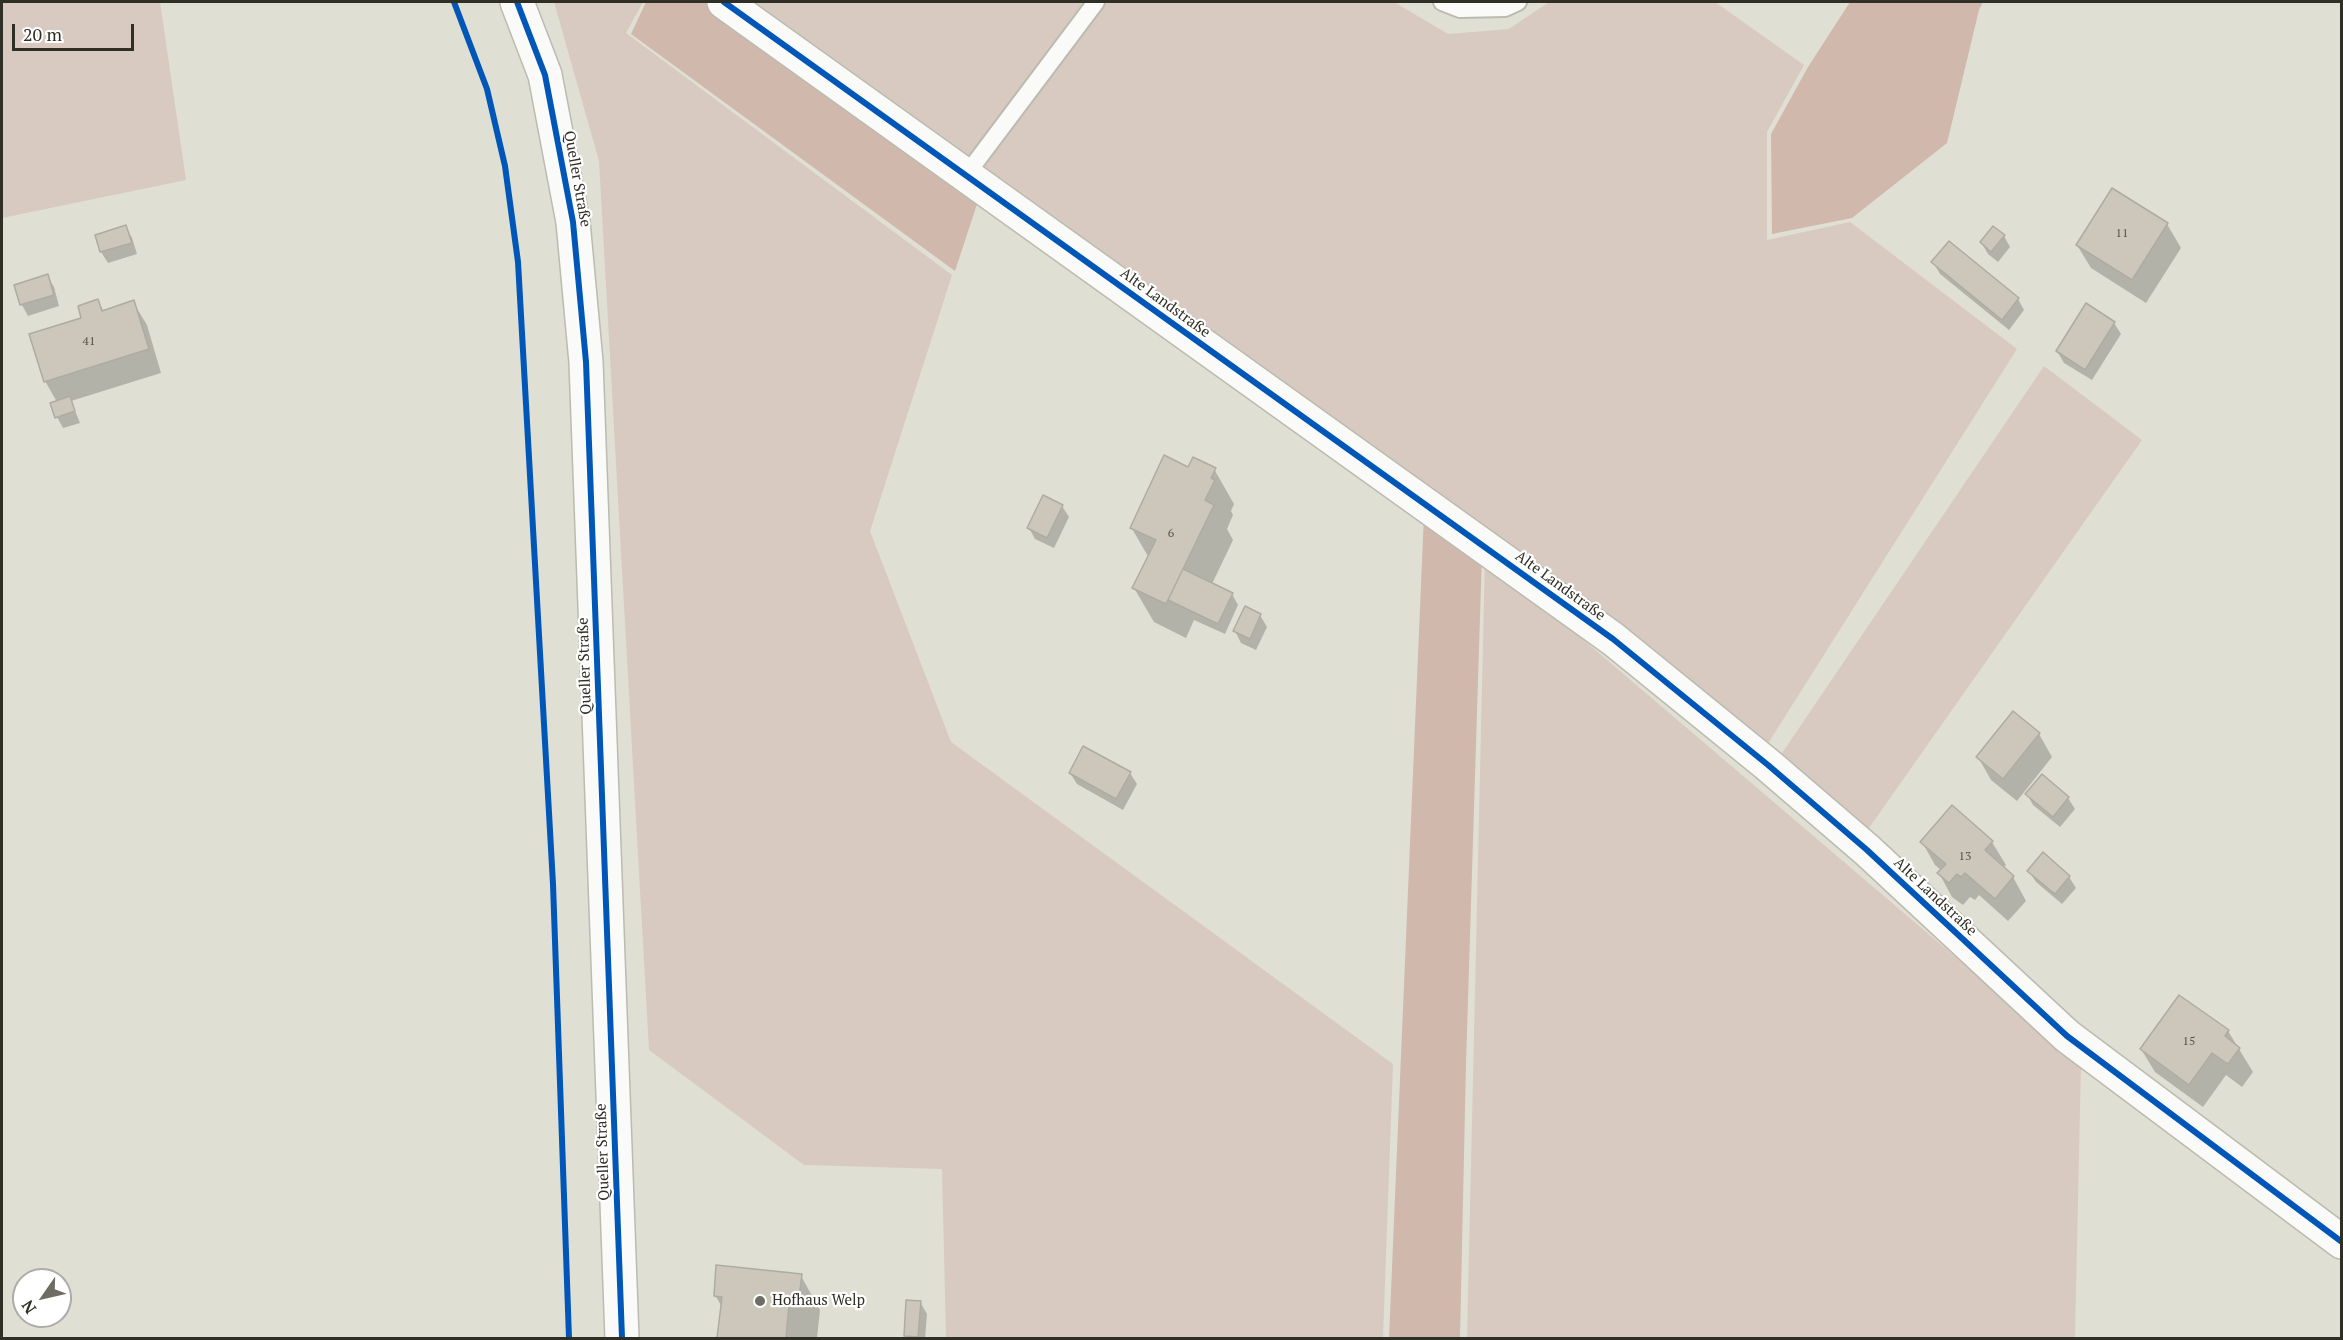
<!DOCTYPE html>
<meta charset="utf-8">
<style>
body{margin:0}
#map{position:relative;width:2343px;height:1340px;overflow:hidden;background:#e0dfd3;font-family:"PT Serif",serif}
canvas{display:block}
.frame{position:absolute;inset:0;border:3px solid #302f26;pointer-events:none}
.north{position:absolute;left:12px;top:1268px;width:60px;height:60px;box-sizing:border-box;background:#fff;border:2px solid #acaca8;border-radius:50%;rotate:236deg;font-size:16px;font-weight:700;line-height:24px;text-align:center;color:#302f26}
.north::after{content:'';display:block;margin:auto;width:21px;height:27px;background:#6e6d63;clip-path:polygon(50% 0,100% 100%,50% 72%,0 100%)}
.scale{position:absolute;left:12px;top:24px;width:122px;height:27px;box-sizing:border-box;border:3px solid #302f26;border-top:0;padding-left:8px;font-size:18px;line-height:21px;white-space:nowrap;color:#302f26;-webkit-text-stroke:4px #fff;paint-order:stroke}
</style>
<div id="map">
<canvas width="2343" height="1340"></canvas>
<div class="frame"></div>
<div class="north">N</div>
<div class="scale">20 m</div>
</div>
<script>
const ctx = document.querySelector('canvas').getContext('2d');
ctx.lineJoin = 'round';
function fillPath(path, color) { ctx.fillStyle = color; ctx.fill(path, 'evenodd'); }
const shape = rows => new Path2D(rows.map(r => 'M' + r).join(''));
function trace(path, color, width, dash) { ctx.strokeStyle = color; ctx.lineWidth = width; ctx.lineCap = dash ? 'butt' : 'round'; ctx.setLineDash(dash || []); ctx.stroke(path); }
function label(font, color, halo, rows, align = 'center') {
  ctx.font = font + ' "PT Serif",serif'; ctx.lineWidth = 4.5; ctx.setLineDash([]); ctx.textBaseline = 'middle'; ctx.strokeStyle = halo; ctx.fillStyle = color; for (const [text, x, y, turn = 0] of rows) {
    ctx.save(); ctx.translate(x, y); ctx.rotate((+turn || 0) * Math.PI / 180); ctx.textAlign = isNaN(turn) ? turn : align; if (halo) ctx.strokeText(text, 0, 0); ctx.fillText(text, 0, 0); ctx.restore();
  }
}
const green = shape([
 [2,2,160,2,186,180,2,218],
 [554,2,643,2,626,33,952,275,870,531,951,742,1393,1064,1383,1338,946,1338,942,1169,804,1165,649,1050,599,161],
 [745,2,1394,2,1448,34,1509,29,1549,2,1715,2,1804,65,1767,132,1767,240,1850,222,2017,349,1767,745],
 [2044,366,2142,440,1864,835,1776,762],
 [1485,556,2081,1064,2075,1338,1467,1338]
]);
const forest = shape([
 [646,2,710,2,982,189,955,271,631,34],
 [1850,2,1983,2,1979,10,1947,143,1852,218,1772,234,1771,134,1808,67],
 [1424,514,1482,553,1466,1063,1460,1338,1389,1338]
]);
const shadow = shape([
 [2167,224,2181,248,2146,303,2091,268,2077,245],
 [126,227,132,238,137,254,108,263,101,252],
 [2004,236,2010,247,1998,262,1988,254,1981,242],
 [1933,262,2018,299,2024,310,2009,330,1940,274],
 [47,276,54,287,59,306,28,316,22,305,16,286],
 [98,301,104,312,133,302,147,325,161,373,71,401,80,423,63,428,57,417,57,402,45,381,83,319],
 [2114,323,2121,334,2092,380,2064,363,2057,351],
 [1188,469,1214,469,1234,504,1231,511,1233,515,1227,529,1233,540,1212,584,1232,594,1238,605,1225,634,1194,620,1186,638,1154,622,1134,588,1149,558,1131,527],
 [1062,506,1069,517,1054,548,1035,539,1029,528],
 [1260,615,1267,627,1256,650,1241,643,1235,631],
 [2039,734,2052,757,2017,801,1991,780,1978,757],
 [1070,773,1130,773,1137,784,1123,810,1077,784],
 [2027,794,2068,798,2075,809,2060,827,2033,805],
 [1922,842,1992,842,2006,865,2003,868,2013,877,2026,901,2008,921,1979,895,1975,900,1970,897,1963,905,1952,897,1939,873,1942,871,1935,865],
 [2029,871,2069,877,2076,888,2062,904,2036,882],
 [2228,1031,2253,1072,2242,1087,2226,1075,2203,1107,2155,1072,2141,1049],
 [801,1276,820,1310,817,1338,718,1338,722,1307,715,1295],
 [920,1302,927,1314,925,1338,907,1338,905,1335]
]);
const building = shape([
 [2112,188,2168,223,2132,280,2076,245,2112,188],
 [126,225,132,243,100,252,95,235,126,225],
 [1993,226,2005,235,1991,252,1980,242,1993,226],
 [1949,241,2019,298,2002,320,1931,262,1949,241],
 [48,274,54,295,20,305,14,285,48,274],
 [98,299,102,311,134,300,149,349,44,382,29,334,81,318,78,306,98,299],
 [2086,303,2115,322,2085,370,2056,351,2086,303],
 [70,396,75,411,55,418,50,403,70,396],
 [1164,455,1188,467,1193,457,1216,468,1211,478,1215,480,1205,500,1214,505,1166,604,1132,588,1156,540,1130,528,1164,455],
 [1043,495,1063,505,1047,538,1027,528,1043,495],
 [1183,569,1233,593,1218,624,1168,600,1183,569],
 [1245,606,1261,614,1250,639,1233,631,1245,606],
 [2013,711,2040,733,2003,779,1976,757,2013,711],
 [1083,746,1131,772,1116,799,1069,773,1083,746],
 [2042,774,2069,797,2053,817,2025,794,2042,774],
 [1952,805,1993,841,1985,850,2014,876,1995,899,1965,873,1961,877,1957,874,1949,883,1937,873,1946,864,1920,842,1952,805],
 [2043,852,2070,876,2055,894,2027,871,2043,852],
 [2179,995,2229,1030,2225,1036,2240,1048,2228,1064,2212,1053,2189,1085,2140,1049,2179,995],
 [716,1265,802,1274,798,1306,789,1305,786,1338,717,1338,722,1297,714,1296,716,1265],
 [906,1300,921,1301,918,1337,904,1336,906,1300]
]);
const path = shape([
 [454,2,487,89,505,166,518,262,553,884,569,1338]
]);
const service = shape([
 [1442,2,1460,9,1505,8,1518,2],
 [966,175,1096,2]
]);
const minor = shape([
 [724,2,1613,639,1768,765,1867,850,2067,1036,2342,1242]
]);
const secondary = shape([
 [517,2,545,75,573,222,586,362,622,1338]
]);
const cycleway = shape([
 [454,2,487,89,505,166,518,262,553,884,569,1338],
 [517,2,545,75,573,222,586,362,622,1338],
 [724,2,1613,639,1768,765,1867,850,2067,1036,2342,1242]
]);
const markers = [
 [760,1301,6,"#6e6d63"]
];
const numberNames = [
 ["11",2122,234],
 ["41",89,342],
 ["6",1171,534],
 ["13",1965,857],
 ["15",2189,1042]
];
const streetNames = [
 ["Queller Straße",577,179,80],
 ["Alte Landstraße",1165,303,36],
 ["Alte Landstraße",1560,586,36],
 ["Queller Straße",585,666,-92],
 ["Alte Landstraße",1935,897,43],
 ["Queller Straße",603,1152,-92]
];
const poiNames = [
 ["Hofhaus Welp",772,1301]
];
fillPath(green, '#d8cac0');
fillPath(forest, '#d0b8ac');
fillPath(shadow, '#0003');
fillPath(building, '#cdc7bb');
trace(building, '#aeaba2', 1.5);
trace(service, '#bcbbb1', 20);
trace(minor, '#bcbbb1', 36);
trace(secondary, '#bcbbb1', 36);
trace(path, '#c2c1bd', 4, [4.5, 3]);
trace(service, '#fafaf8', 16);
trace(minor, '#fafaf8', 33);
trace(secondary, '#fafaf8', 33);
trace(cycleway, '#0057b8', 6);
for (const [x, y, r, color] of markers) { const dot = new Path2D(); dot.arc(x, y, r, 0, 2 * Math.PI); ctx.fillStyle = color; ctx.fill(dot); trace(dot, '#fff', 2); }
label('12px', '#57554b', null, numberNames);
label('15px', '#302f26', '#fff', streetNames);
label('15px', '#302f26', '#fff', poiNames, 'left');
</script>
